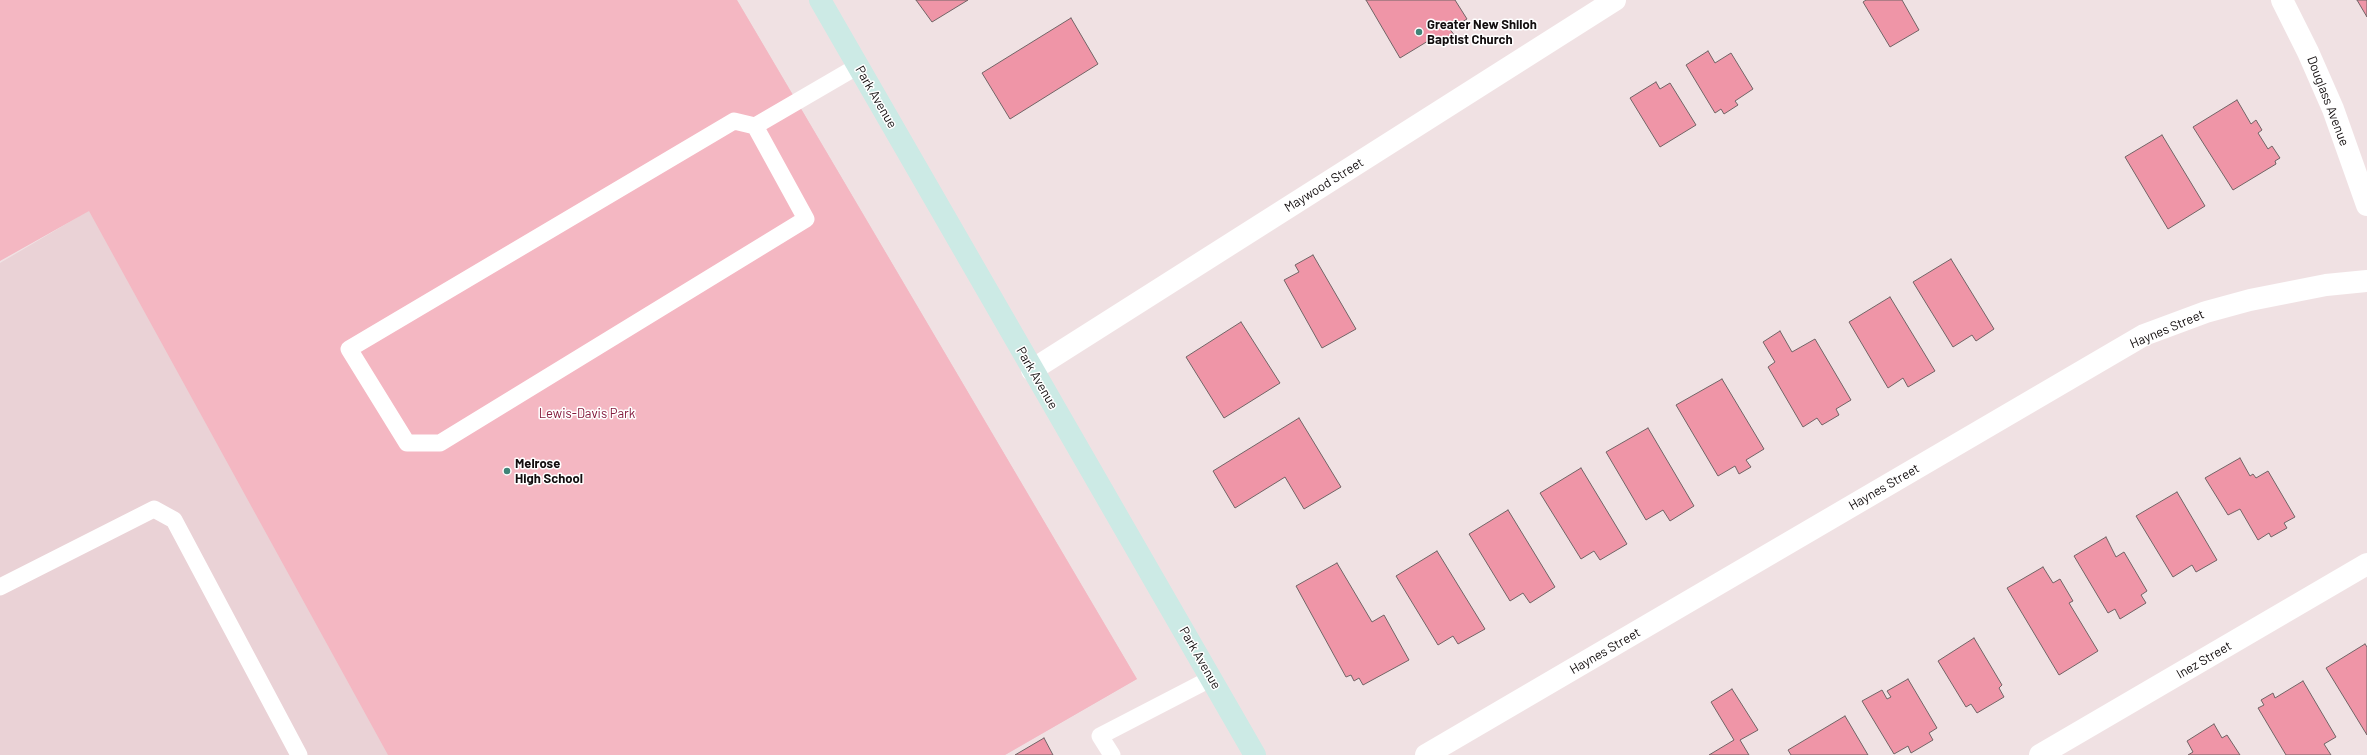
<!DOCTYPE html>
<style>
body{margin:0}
canvas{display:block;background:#f0e1e3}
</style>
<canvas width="2367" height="755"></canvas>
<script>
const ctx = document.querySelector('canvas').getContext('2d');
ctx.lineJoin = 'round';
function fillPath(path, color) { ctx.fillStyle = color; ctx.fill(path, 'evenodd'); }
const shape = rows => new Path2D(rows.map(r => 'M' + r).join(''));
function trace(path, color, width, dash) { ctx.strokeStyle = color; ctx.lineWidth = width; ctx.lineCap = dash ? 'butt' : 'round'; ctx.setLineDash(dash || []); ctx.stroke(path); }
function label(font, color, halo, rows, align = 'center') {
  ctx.font = font + ' Barlow,sans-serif'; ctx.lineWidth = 3; ctx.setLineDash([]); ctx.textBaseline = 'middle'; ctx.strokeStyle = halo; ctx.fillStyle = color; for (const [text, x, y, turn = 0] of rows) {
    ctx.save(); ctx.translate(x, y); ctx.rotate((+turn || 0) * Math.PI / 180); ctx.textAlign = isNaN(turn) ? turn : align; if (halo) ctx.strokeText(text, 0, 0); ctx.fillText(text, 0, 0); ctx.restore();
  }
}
const built = shape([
 [737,0,1137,679,1005,755,0,755,0,263,171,162]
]);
const green = shape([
 [0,0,737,0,1137,679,1005,755,388,755,89,211,0,261]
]);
const building = shape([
 [916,0,968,0,932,22,916,0],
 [1366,0,1455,0,1467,19,1450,29,1454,35,1437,45,1433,38,1400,58,1366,0],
 [1866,0,1902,0,1919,30,1890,47,1863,2,1866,0],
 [2357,0,2367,0,2367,17,2357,0],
 [1071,18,1098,64,1010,119,982,73,1071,18],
 [1708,51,1715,63,1731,53,1753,89,1735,101,1738,105,1724,114,1721,109,1715,113,1686,65,1708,51],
 [1656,82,1660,89,1670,83,1696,125,1660,147,1630,98,1656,82],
 [2237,100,2251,124,2256,120,2262,130,2258,133,2268,149,2272,146,2280,158,2275,161,2276,164,2233,190,2193,127,2237,100],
 [2162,135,2205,206,2168,229,2125,157,2162,135],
 [1313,255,1356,329,1322,348,1284,280,1299,272,1295,265,1313,255],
 [1951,259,1994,329,1976,341,1972,335,1953,347,1913,282,1951,259],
 [1890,297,1935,371,1908,387,1903,378,1888,388,1849,322,1890,297],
 [1241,322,1280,383,1224,418,1186,357,1241,322],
 [1780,331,1792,352,1815,339,1851,400,1836,409,1839,415,1822,425,1817,418,1803,427,1768,367,1775,362,1763,342,1780,331],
 [1722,379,1764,449,1746,460,1751,467,1739,474,1735,466,1718,476,1676,405,1722,379],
 [1299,418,1341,487,1304,509,1285,477,1235,508,1213,471,1299,418],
 [1648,428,1694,506,1670,521,1663,510,1646,520,1606,452,1648,428],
 [2240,458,2250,476,2253,474,2256,478,2268,471,2295,517,2284,523,2287,528,2271,537,2269,533,2258,540,2240,509,2228,515,2205,478,2240,458],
 [1581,468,1627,544,1600,560,1594,551,1581,559,1540,493,1581,468],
 [2177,492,2217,560,2196,572,2192,565,2173,577,2136,516,2177,492],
 [1508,510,1555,587,1530,603,1523,593,1510,601,1469,534,1508,510],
 [2106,537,2116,557,2124,552,2147,591,2141,595,2146,603,2120,619,2115,609,2108,613,2074,556,2106,537],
 [1437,551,1485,629,1458,644,1453,636,1438,645,1396,576,1437,551],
 [1337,563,1372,622,1384,615,1409,660,1363,685,1359,678,1354,681,1351,675,1346,677,1296,586,1337,563],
 [2043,567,2053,583,2060,579,2073,601,2069,603,2098,651,2059,675,2007,588,2043,567],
 [1974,638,2002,685,1999,688,2004,697,1977,713,1971,704,1966,707,1938,661,1974,638],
 [2365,644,2367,647,2367,735,2326,668,2365,644],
 [1908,679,1937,728,1929,733,1933,740,1911,753,1908,746,1894,754,1862,701,1882,690,1887,699,1891,697,1887,691,1908,679],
 [2303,681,2336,737,2324,744,2331,755,2286,755,2258,708,2264,705,2261,700,2273,693,2275,698,2303,681],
 [1732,689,1758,730,1740,740,1749,755,1709,755,1734,740,1711,702,1732,689],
 [1845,716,1868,755,1791,755,1788,750,1845,716],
 [2214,724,2222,738,2227,735,2240,755,2188,755,2193,752,2187,741,2214,724],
 [1044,738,1053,755,1015,755,1044,738]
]);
const lane = shape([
 [755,126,734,121,349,349,407,443,440,443,806,219,755,126,858,66],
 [0,587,154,509,174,520,299,755],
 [1112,755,1100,736,1212,678]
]);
const street = shape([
 [2282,0,2308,52,2333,109,2367,205],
 [1032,370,1615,0],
 [1426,755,2144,335,2206,312,2250,300,2326,285,2367,281],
 [2040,755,2367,564]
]);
const secondary = shape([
 [820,0,1255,755]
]);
const markers = [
 [1419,32,4,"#408478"],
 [507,471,4,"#408478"]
];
const poiNames = [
 ["Greater New Shiloh",1427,25],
 ["Baptist Church",1427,40],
 ["Melrose",515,464],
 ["High School",515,479]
];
const streetNames = [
 ["Park Avenue",876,97,60],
 ["Douglass Avenue",2328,101,69],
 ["Maywood Street",1324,185,-32],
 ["Haynes Street",2167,329,-23],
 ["Park Avenue",1037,378,60],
 ["Haynes Street",1884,487,-30],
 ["Haynes Street",1605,651,-30],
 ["Park Avenue",1200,658,60],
 ["Inez Street",2204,660,-30]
];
const parkNames = [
 ["Lewis-Davis Park",587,414]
];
fillPath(built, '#ead2d6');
fillPath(green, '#f4b7c2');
fillPath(building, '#ef95a7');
trace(building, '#726466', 1);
trace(lane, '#fff', 17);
trace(street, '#fff', 22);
trace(secondary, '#cceae5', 22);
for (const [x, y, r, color] of markers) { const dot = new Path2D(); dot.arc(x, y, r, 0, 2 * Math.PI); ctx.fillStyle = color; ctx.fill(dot); trace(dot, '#fff', 1.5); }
label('bold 13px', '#130e0f', '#fff', poiNames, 'left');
label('13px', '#130e0f', '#fff', streetNames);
label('13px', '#851c3e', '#fff', parkNames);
</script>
